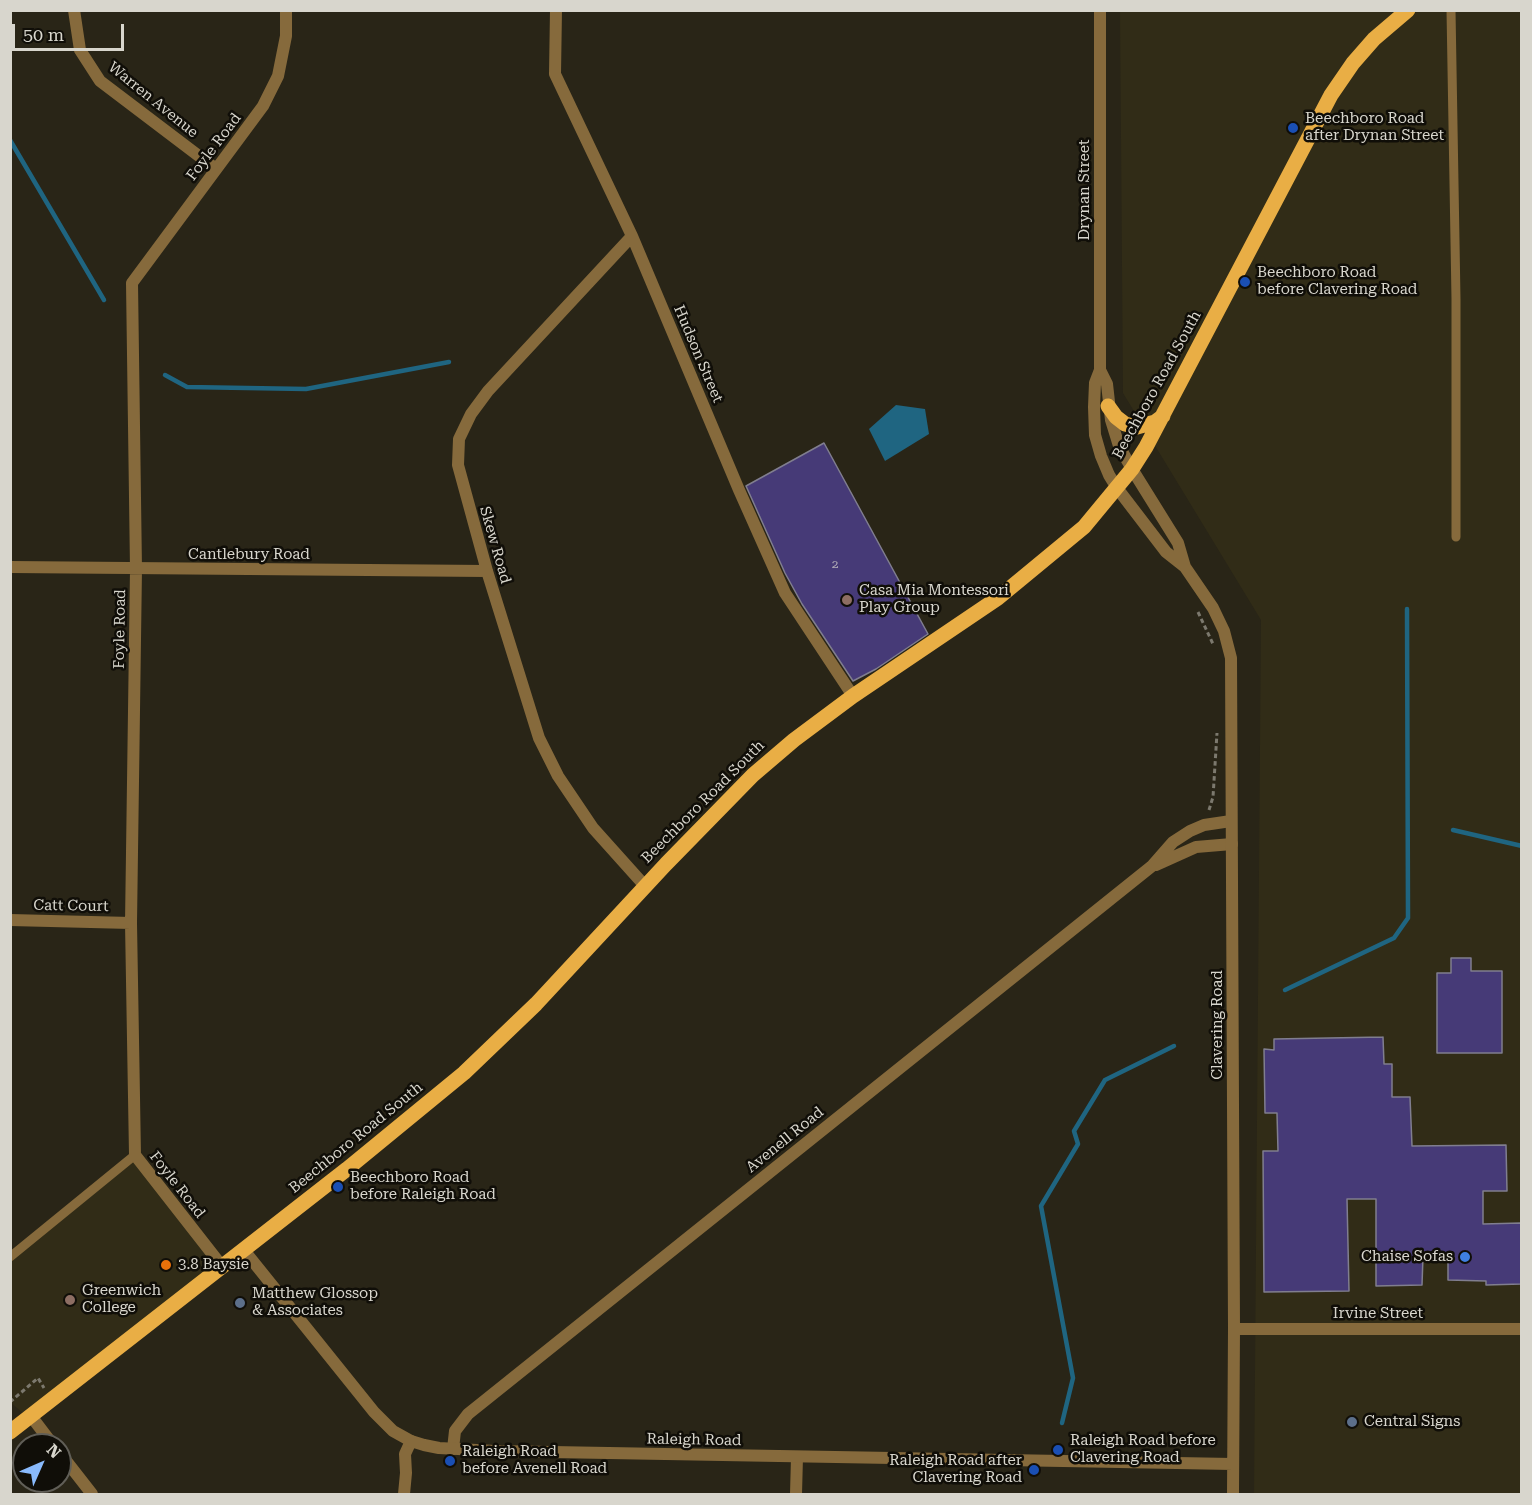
<!DOCTYPE html>
<style>
body{margin:0}
#map{position:relative;width:1532px;height:1505px;overflow:hidden;background:#292517;font-family:"Roboto Serif",serif}
canvas{display:block}
.frame{position:absolute;inset:0;border:12px solid #d8d6cd;pointer-events:none}
.north{position:absolute;left:12px;top:1433px;width:60px;height:60px;box-sizing:border-box;background:#100e08;border:2px solid #605e57;border-radius:50%;rotate:45deg;font-size:16px;font-weight:700;line-height:24px;text-align:center;color:#d8d6cd}
.north::after{content:'';display:block;margin:auto;width:21px;height:27px;background:#89bafc;clip-path:polygon(50% 0,100% 100%,50% 72%,0 100%)}
.scale{position:absolute;left:12px;top:24px;width:112px;height:27px;box-sizing:border-box;border:3px solid #d8d6cd;border-top:0;padding-left:8px;font-size:18px;line-height:21px;white-space:nowrap;color:#d8d6cd;-webkit-text-stroke:4px #100e08;paint-order:stroke}
</style>
<div id="map">
<canvas width="1532" height="1505"></canvas>
<div class="frame"></div>
<div class="north">N</div>
<div class="scale">50 m</div>
</div>
<script>
const ctx = document.querySelector('canvas').getContext('2d');
ctx.lineJoin = 'round';
function fillPath(path, color) { ctx.fillStyle = color; ctx.fill(path, 'evenodd'); }
const shape = rows => new Path2D(rows.map(r => 'M' + r).join(''));
function trace(path, color, width, dash) { ctx.strokeStyle = color; ctx.lineWidth = width; ctx.lineCap = dash ? 'butt' : 'round'; ctx.setLineDash(dash || []); ctx.stroke(path); }
function label(font, color, halo, rows, align = 'center') {
  ctx.font = font + ' "Roboto Serif",serif'; ctx.lineWidth = 5; ctx.setLineDash([]); ctx.textBaseline = 'middle'; ctx.strokeStyle = halo; ctx.fillStyle = color; for (const [text, x, y, turn = 0] of rows) {
    ctx.save(); ctx.translate(x, y); ctx.rotate((+turn || 0) * Math.PI / 180); ctx.textAlign = isNaN(turn) ? turn : align; if (halo) ctx.strokeText(text, 0, 0); ctx.fillText(text, 0, 0); ctx.restore();
  }
}
const built = shape([
 [1120,11,1521,11,1521,1494,1254,1494,1261,620,1123,393],
 [132,1157,217,1267,28,1417,11,1403,11,1257]
]);
const water = shape([
 [896,405,925,409,929,434,885,461,869,429]
]);
const stream = shape([
 [10,140,104,300],
 [165,375,187,387,306,389,449,362],
 [1453,830,1522,846],
 [1285,990,1394,938,1408,918,1407,609],
 [1062,1423,1073,1378,1041,1206,1078,1144,1074,1131,1105,1080,1174,1046]
]);
const building = shape([
 [824,443,928,634,876,669,853,681,802,604,785,573,746,486,824,443],
 [1451,958,1471,958,1471,971,1502,971,1502,1053,1437,1053,1437,973,1451,973,1451,958],
 [1383,1037,1384,1064,1392,1064,1392,1097,1410,1097,1412,1146,1506,1145,1507,1191,1483,1191,1483,1224,1521,1223,1521,1284,1486,1285,1486,1281,1448,1280,1448,1256,1423,1256,1422,1285,1376,1286,1376,1199,1347,1199,1349,1291,1264,1292,1263,1151,1278,1151,1277,1113,1265,1113,1264,1049,1274,1050,1274,1039,1383,1037]
]);
const path = shape([
 [1198,612,1213,644],
 [1209,810,1213,797,1217,733],
 [10,1402,38,1378,44,1388]
]);
const service = shape([
 [1451,10,1456,299,1456,537],
 [10,1257,135,1155]
]);
const minor = shape([
 [74,10,80,50,100,81,216,169],
 [556,10,555,74,632,236,739,490,785,593,853,696],
 [1100,10,1100,370,1095,383,1094,407,1095,435,1101,456,1109,475,1117,488],
 [632,236,488,391,471,414,459,439,458,465,487,571,539,738,558,776,593,828,645,886],
 [1100,370,1107,384,1111,420,1119,446,1132,469],
 [10,567,487,571],
 [1156,865,1196,847,1232,844],
 [10,920,131,923],
 [221,1265,135,1155,131,923,136,569,132,283,263,106,278,76,286,36,286,10],
 [31,1416,53,1445],
 [453,1449,455,1431,468,1414,1152,866,1173,842,1190,831,1204,825,1231,821],
 [60,1453,92,1494],
 [404,1494,406,1473,405,1454,411,1441],
 [796,1494,797,1457]
]);
const tertiary = shape([
 [1132,469,1178,543,1185,567,1213,608,1224,631,1231,658,1234,1329,1233,1494],
 [1117,488,1166,552,1185,567],
 [243,1249,374,1412,393,1431,411,1441,424,1445,439,1448,495,1451,1233,1464],
 [1234,1329,1522,1329]
]);
const primary = shape([
 [1108,406,1116,417,1125,424,1137,427,1155,422,1163,416],
 [10,1432,347,1169,464,1073,536,1004,666,864,753,775,794,740,853,696,998,598,1084,527,1132,469,1146,447,1331,95,1353,63,1374,39,1408,10]
]);
const markers = [
 [1293,128,6,"#1a4fb4"],
 [1245,282,6,"#1a4fb4"],
 [847,600,6,"#8d6e63"],
 [338,1187,6,"#1a4fb4"],
 [1465,1257,6,"#3f7fe0"],
 [166,1265,6,"#e8710a"],
 [70,1300,6,"#8d6e63"],
 [240,1303,6,"#5c6f8a"],
 [1352,1422,6,"#5c6f8a"],
 [1058,1450,6,"#1a4fb4"],
 [450,1461,6,"#1a4fb4"],
 [1034,1470,6,"#1a4fb4"]
];
const numberNames = [
 ["2",835,564]
];
const streetNames = [
 ["Warren Avenue",153,100,39],
 ["Foyle Road",214,147,-53],
 ["Drynan Street",1085,190,-90],
 ["Hudson Street",698,354,67],
 ["Beechboro Road South",1157,385,-61],
 ["Skew Road",495,545,74],
 ["Cantlebury Road",249,555],
 ["Foyle Road",120,629,-89],
 ["Beechboro Road South",703,802,-45],
 ["Catt Court",71,906,1],
 ["Clavering Road",1218,1025,-90],
 ["Beechboro Road South",356,1138,-39],
 ["Avenell Road",785,1140,-39],
 ["Foyle Road",177,1185,52],
 ["Irvine Street",1378,1314],
 ["Raleigh Road",694,1440,1]
];
const poiNames = [
 ["Beechboro Road",1305,119],
 ["after Drynan Street",1305,136],
 ["Beechboro Road",1257,273],
 ["before Clavering Road",1257,290],
 ["Casa Mia Montessori",859,591],
 ["Play Group",859,608],
 ["Beechboro Road",350,1178],
 ["before Raleigh Road",350,1195],
 ["Chaise Sofas",1453,1257,"right"],
 ["3.8 Baysie",178,1265],
 ["Greenwich",82,1291],
 ["College",82,1308],
 ["Matthew Glossop",252,1294],
 ["& Associates",252,1311],
 ["Central Signs",1364,1422],
 ["Raleigh Road before",1070,1441],
 ["Clavering Road",1070,1458],
 ["Raleigh Road",462,1452],
 ["before Avenell Road",462,1469],
 ["Raleigh Road after",1022,1461,"right"],
 ["Clavering Road",1022,1478,"right"]
];
fillPath(built, '#312c17');
fillPath(water, '#1f6581');
trace(stream, '#1f6581', 4.5);
fillPath(building, '#463a77');
trace(building, '#807e8f', 1.5);
trace(path, '#7c796e', 3, [4.5, 3]);
trace(service, '#866a3c', 9);
trace(minor, '#866a3c', 12);
trace(tertiary, '#866a3c', 12);
trace(primary, '#e9ae45', 15);
for (const [x, y, r, color] of markers) { const dot = new Path2D(); dot.arc(x, y, r, 0, 2 * Math.PI); ctx.fillStyle = color; ctx.fill(dot); trace(dot, '#100e08', 2); }
label('12px', '#b4afb8', null, numberNames);
label('15px', '#d8d6cd', '#100e08', streetNames);
label('15px', '#d8d6cd', '#100e08', poiNames, 'left');
</script>
